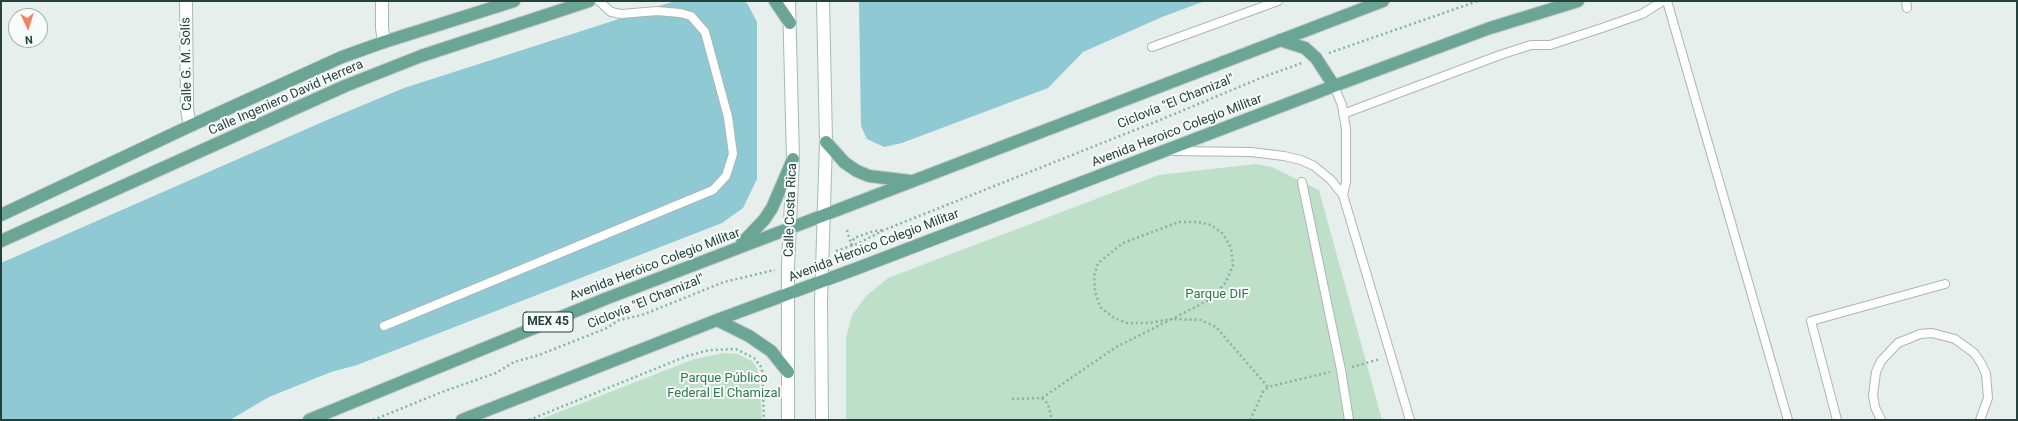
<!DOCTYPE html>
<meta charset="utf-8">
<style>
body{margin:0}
#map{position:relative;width:2018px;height:421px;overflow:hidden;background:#e6efeb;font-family:Roboto,sans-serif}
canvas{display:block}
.frame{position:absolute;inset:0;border:2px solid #24423a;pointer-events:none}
.north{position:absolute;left:8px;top:8px;width:40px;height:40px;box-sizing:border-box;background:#f7fbf9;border:1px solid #a3b1ad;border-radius:50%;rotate:176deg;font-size:11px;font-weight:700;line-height:16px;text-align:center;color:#24423a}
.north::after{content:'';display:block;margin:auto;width:14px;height:18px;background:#f4845f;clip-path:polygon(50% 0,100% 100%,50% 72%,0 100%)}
</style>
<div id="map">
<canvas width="2018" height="421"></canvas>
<div class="frame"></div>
<div class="north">N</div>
</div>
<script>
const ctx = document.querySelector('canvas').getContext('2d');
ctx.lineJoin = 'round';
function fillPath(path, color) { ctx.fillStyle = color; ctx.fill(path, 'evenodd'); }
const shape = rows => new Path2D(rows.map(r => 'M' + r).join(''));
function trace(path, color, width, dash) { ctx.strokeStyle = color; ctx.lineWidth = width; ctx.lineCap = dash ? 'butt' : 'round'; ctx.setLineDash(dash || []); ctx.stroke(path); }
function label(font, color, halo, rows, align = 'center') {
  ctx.font = font + ' Roboto,sans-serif'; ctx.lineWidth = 4; ctx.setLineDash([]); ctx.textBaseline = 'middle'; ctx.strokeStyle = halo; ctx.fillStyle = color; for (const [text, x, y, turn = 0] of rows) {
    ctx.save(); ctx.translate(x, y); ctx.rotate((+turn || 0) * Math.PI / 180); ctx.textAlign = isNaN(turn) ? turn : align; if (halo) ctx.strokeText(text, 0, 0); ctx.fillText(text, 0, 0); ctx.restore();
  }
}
const green = shape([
 [1256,164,1272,167,1319,190,1382,420,846,420,846,338,852,315,866,296,888,278,1159,175],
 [724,353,737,354,752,361,757,368,759,376,762,420,539,420,694,359]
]);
const water = shape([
 [675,1,743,1,747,3,757,22,757,179,743,208,722,223,357,365,331,372,269,397,230,420,1,420,1,263,327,120,404,88],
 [859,1,1205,1,1162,17,1083,52,1048,88,902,143,884,147,867,139,861,126]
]);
const path = shape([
 [1329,53,1478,1],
 [1179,222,1198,222,1211,225,1223,234,1231,248,1233,265,1226,282,1211,299,1172,319,1149,323,1127,323,1114,318,1100,307,1095,291,1094,276,1098,263,1123,243,1179,222],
 [847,230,854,254],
 [851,245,854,238,874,231,884,230],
 [836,251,859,243,884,230,1160,120,1263,77,1302,63],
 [1352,367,1380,359],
 [1042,398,1116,347,1172,319,1201,320,1216,327,1268,387,1330,372],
 [1012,399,1042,398,1048,404,1052,420],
 [373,420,442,392,496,373,514,362,539,355,607,328,619,320,642,315,724,282,775,270],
 [529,420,687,356,710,350,736,349,754,358,762,368,764,420],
 [1250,420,1263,392,1268,387]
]);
const lane = shape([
 [1667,1,1788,420],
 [1906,1,1907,8],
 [1152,47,1278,1],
 [1334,86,1342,105,1346,129,1346,182,1343,195],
 [1343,114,1500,55,1531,45,1550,45,1602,28,1642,14,1663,1],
 [1171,151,1251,152,1284,156,1301,160,1314,166,1331,180,1343,195,1410,420],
 [1302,182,1341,370,1349,420],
 [384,326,713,190,726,176,733,154,728,117,705,32,691,16,680,13,657,11,621,14,611,12,599,1],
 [1837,420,1811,321,1945,284],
 [1881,420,1875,407,1873,395,1876,372,1881,361,1898,343,1920,334,1932,333,1955,339,1974,353,1981,363,1986,374,1988,398,1980,420]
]);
const street = shape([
 [186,1,187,109,190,126],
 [382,1,382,28,384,42]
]);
const secondary = shape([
 [788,420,788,266,793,159,789,1],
 [822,420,821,302,826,142,823,1]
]);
const primary = shape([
 [775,1,790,23],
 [1280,40,1305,48,1316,58,1334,86],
 [826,142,845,163,857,171,869,176,910,181],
 [1,215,190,126,342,57,384,42,514,1],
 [1,241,345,86,421,56,589,1],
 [742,243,764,220,772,208,793,159],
 [717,320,749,336,771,351,788,372],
 [309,420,605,299,1383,1],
 [462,420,717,320,858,268,1334,86,1490,28,1578,1]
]);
const shields = [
 [548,322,50]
];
const shieldNames = [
 ["MEX 45",548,322]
];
const streetNames = [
 ["Calle G. M. Solís",187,64,-91],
 ["Calle Ingeniero David Herrera",286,98,-24],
 ["Ciclovía \"El Chamizal\"",1176,102,-22],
 ["Avenida Heroico Colegio Militar",1177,131,-21],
 ["Calle Costa Rica",791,210,-88],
 ["Avenida Heroico Colegio Militar",874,246,-21],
 ["Avenida Heróico Colegio Militar",655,265,-21],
 ["Ciclovía \"El Chamizal\"",646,302,-22]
];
const parkNames = [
 ["Parque DIF",1217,295],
 ["Parque Público",724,379],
 ["Federal El Chamizal",724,394]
];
fillPath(green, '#bfe0c8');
fillPath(water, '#8ec9d4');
trace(lane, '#a8b8b2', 10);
trace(street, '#a8b8b2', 14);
trace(secondary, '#a4bbb3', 14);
trace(primary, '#c2cac8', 14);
trace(path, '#86b3a5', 2.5, [2, 3]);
trace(lane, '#fff', 8);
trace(street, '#fff', 12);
trace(secondary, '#fff', 12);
trace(primary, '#6aa596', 12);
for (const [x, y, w] of shields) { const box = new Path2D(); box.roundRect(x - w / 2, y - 10, w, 20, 3); ctx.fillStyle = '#f7fbf9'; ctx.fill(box); trace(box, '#24423a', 1); }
label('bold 12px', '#24423a', null, shieldNames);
label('13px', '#24423a', '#f7fbf9', streetNames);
label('13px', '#2d7a4b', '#f7fbf9', parkNames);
</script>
